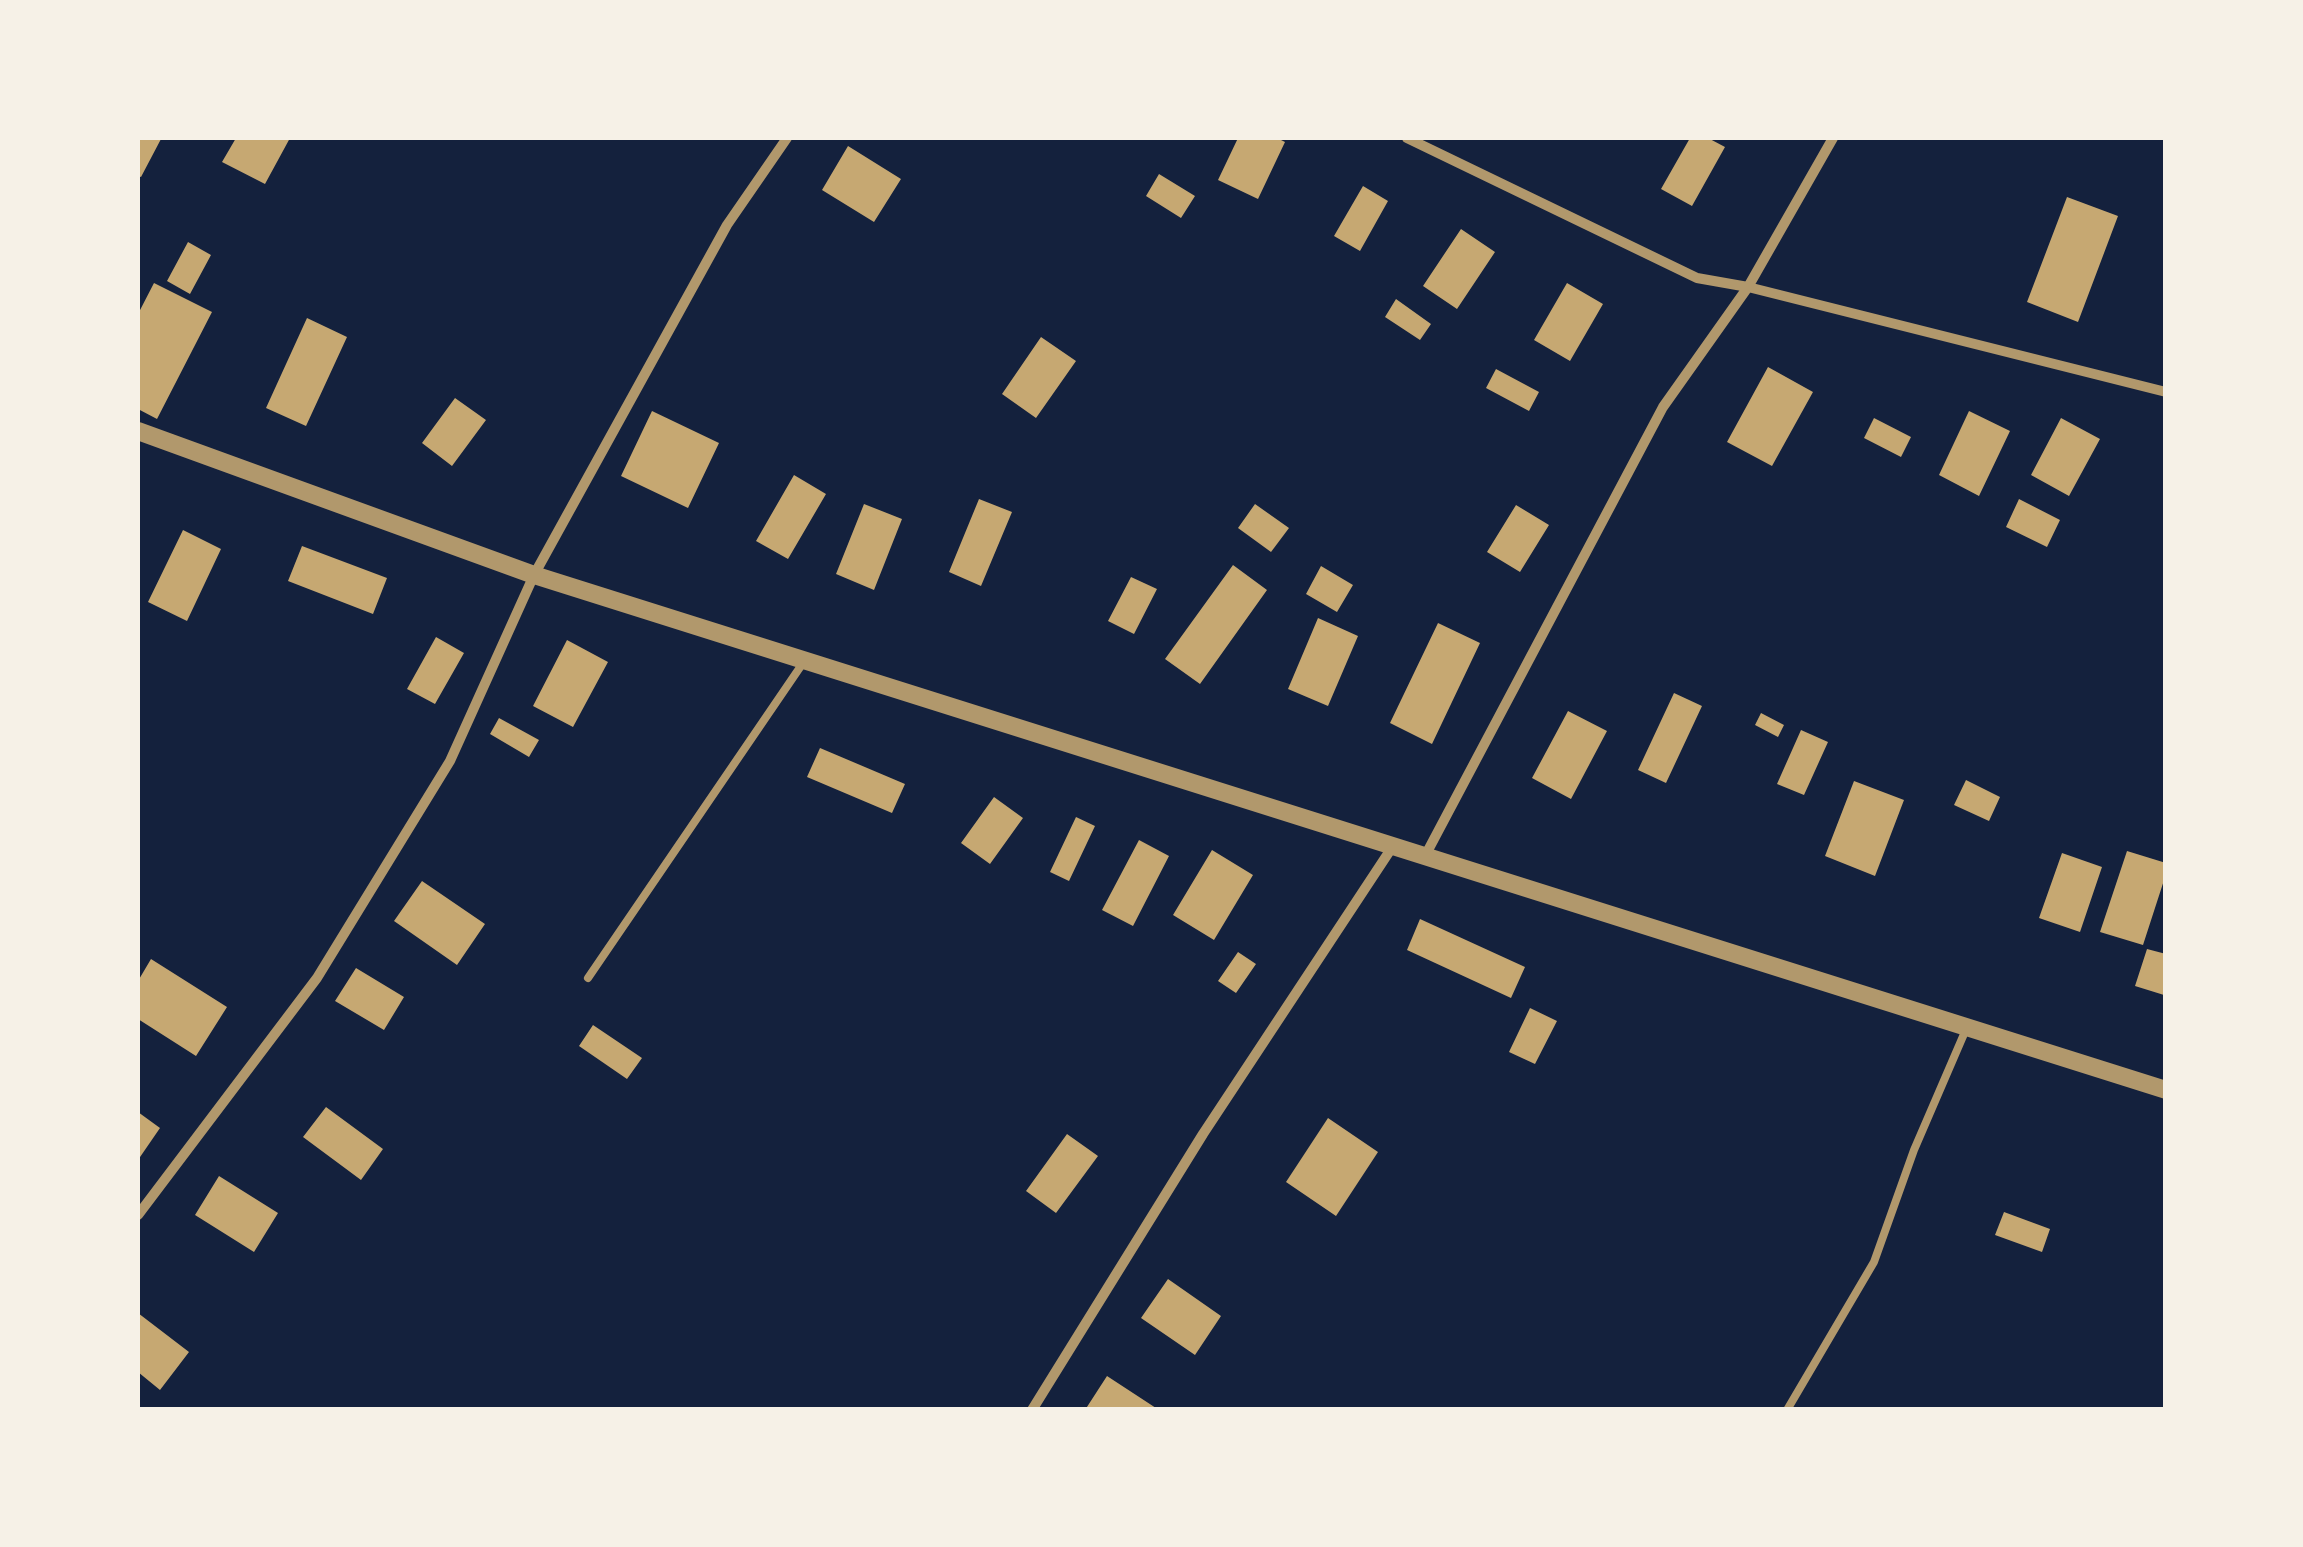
<!DOCTYPE html>
<style>
body{margin:0}
#map{position:relative;width:2303px;height:1547px;overflow:hidden;background:#14213d;font-family:Roboto,sans-serif}
canvas{display:block}
.frame{position:absolute;inset:0;border:140px solid #f6f1e7;pointer-events:none}
</style>
<div id="map">
<canvas width="2303" height="1547"></canvas>
<div class="frame"></div>
</div>
<script>
const ctx = document.querySelector('canvas').getContext('2d');
ctx.lineJoin = 'round';
function fillPath(path, color) { ctx.fillStyle = color; ctx.fill(path, 'evenodd'); }
const shape = rows => new Path2D(rows.map(r => 'M' + r).join(''));
function trace(path, color, width, dash) { ctx.strokeStyle = color; ctx.lineWidth = width; ctx.lineCap = dash ? 'butt' : 'round'; ctx.setLineDash(dash || []); ctx.stroke(path); }
const building = shape([
 [138,138,161,139,141,177,138,176],
 [236,138,290,138,265,184,222,162],
 [1238,138,1277,138,1285,142,1258,199,1218,180],
 [1690,138,1708,138,1725,147,1692,206,1661,189],
 [848,146,901,179,874,222,822,190],
 [1159,174,1195,196,1181,218,1146,196],
 [1363,186,1388,201,1360,251,1334,236],
 [2067,197,2118,216,2078,322,2027,302],
 [1461,229,1495,252,1457,309,1423,286],
 [188,242,211,255,190,294,167,281],
 [154,283,212,312,157,419,138,409,138,314],
 [1567,283,1603,304,1570,361,1534,340],
 [1396,299,1431,324,1420,340,1385,317],
 [307,318,347,337,306,426,266,408],
 [1041,337,1076,361,1036,418,1002,394],
 [1768,367,1813,392,1772,466,1727,442],
 [1496,369,1539,392,1529,411,1486,388],
 [455,398,486,420,452,466,422,443],
 [652,411,719,443,688,508,621,476],
 [1969,411,2010,431,1979,496,1939,475],
 [1874,418,1911,437,1901,457,1864,438],
 [2061,418,2100,439,2069,496,2031,475],
 [794,475,826,494,788,559,756,541],
 [979,499,1012,512,981,586,949,572],
 [2019,499,2060,520,2047,547,2006,527],
 [864,504,902,519,874,590,836,574],
 [1255,504,1289,528,1271,552,1238,528],
 [1516,505,1549,525,1520,572,1487,552],
 [183,530,221,549,187,621,148,602],
 [302,546,387,578,373,614,288,581],
 [1233,565,1267,590,1200,684,1165,659],
 [1321,566,1353,585,1337,612,1306,594],
 [1131,577,1157,589,1134,634,1108,621],
 [1318,618,1358,636,1328,706,1288,689],
 [1438,623,1480,643,1432,744,1390,723],
 [436,637,464,653,435,704,407,689],
 [567,640,608,662,573,727,533,706],
 [1674,693,1702,706,1666,783,1638,770],
 [1568,711,1607,731,1571,799,1532,778],
 [1761,713,1784,725,1778,737,1755,725],
 [499,718,539,740,529,757,490,734],
 [1801,730,1828,742,1804,795,1777,784],
 [820,748,905,784,892,813,807,777],
 [1966,780,2000,797,1989,821,1954,805],
 [1854,781,1904,800,1875,876,1825,856],
 [994,797,1023,818,990,864,961,843],
 [1076,817,1095,826,1069,881,1050,872],
 [1139,840,1169,856,1133,926,1102,910],
 [1212,850,1253,875,1214,940,1173,915],
 [2127,851,2166,863,2166,874,2143,945,2100,932],
 [2062,853,2102,867,2080,932,2039,918],
 [422,881,485,924,457,965,394,921],
 [1420,919,1525,967,1511,998,1407,950],
 [2147,949,2166,954,2164,995,2135,986],
 [1238,952,1256,964,1236,993,1218,981],
 [151,959,227,1007,196,1056,138,1019,138,981],
 [356,968,404,997,384,1030,335,1001],
 [1530,1008,1557,1021,1535,1064,1509,1052],
 [593,1025,642,1058,627,1079,579,1046],
 [326,1107,383,1149,361,1180,303,1137],
 [138,1112,160,1128,138,1160],
 [1328,1118,1378,1152,1336,1216,1286,1182],
 [1067,1134,1098,1156,1056,1213,1026,1191],
 [219,1176,278,1213,254,1252,195,1215],
 [2004,1212,2050,1229,2042,1252,1995,1235],
 [1168,1279,1221,1316,1195,1355,1141,1318],
 [138,1313,189,1352,160,1390,138,1372],
 [1107,1376,1159,1410,1085,1410]
]);
const service = shape([
 [588,978,805,660],
 [1787,1410,1874,1262,1914,1150,1967,1027]
]);
const minor = shape([
 [1407,138,1697,278,1748,287,2166,392],
 [1425,856,1663,407,1748,287,1833,138],
 [138,1215,317,978,450,761,534,575,727,225,787,138],
 [1032,1410,1203,1134,1393,846]
]);
const tertiary = shape([
 [138,431,534,575,2166,1090]
]);
fillPath(building, '#c6a872');
trace(service, '#b1986c', 8);
trace(minor, '#b1986c', 10);
trace(tertiary, '#b1986c', 18);
</script>
